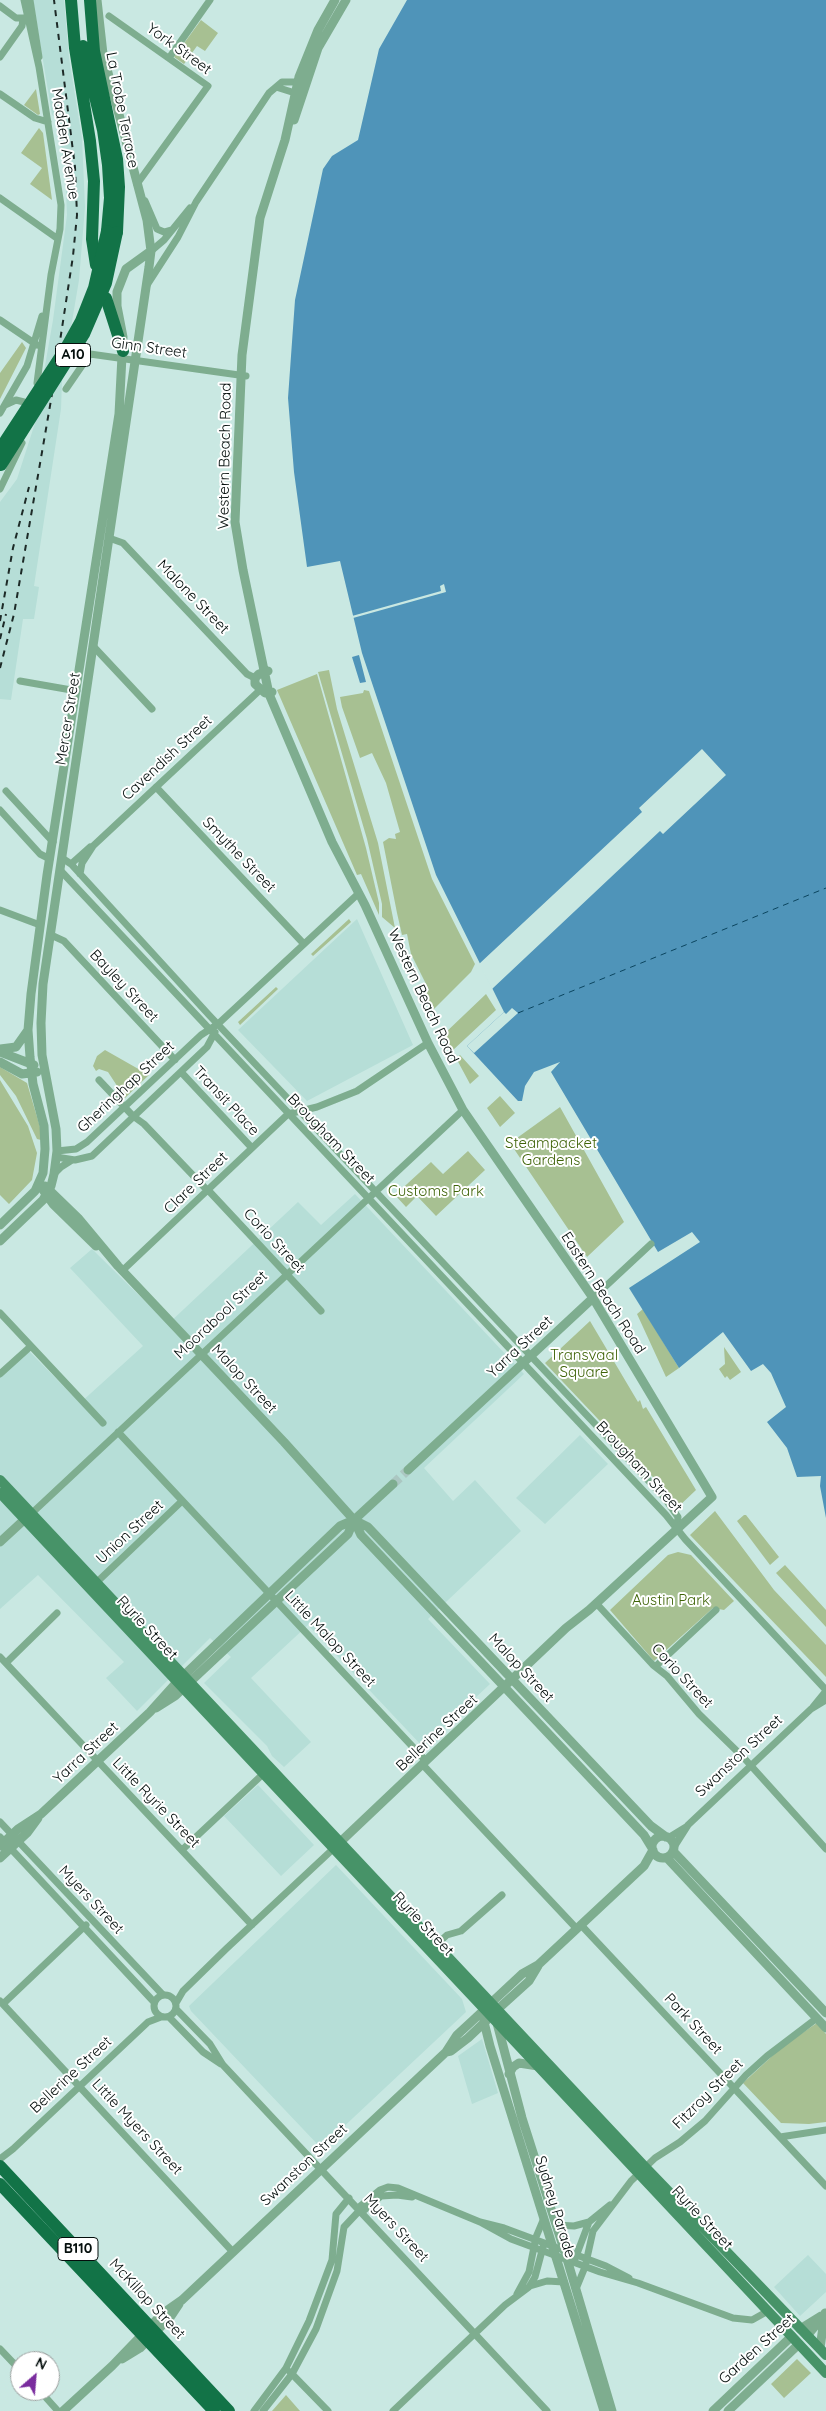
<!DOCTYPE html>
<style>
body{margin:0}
#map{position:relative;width:826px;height:2411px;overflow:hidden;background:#c9e8e2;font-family:Quicksand,sans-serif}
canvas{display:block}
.north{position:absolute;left:10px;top:2351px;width:50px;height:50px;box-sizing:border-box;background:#fff;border:1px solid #9b9f9e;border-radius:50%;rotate:27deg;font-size:14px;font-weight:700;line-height:20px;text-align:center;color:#040e0c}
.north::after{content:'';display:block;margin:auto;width:18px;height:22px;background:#7a2c9e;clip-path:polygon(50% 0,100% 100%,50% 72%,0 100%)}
</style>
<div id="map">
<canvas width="826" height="2411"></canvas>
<div class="north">N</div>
</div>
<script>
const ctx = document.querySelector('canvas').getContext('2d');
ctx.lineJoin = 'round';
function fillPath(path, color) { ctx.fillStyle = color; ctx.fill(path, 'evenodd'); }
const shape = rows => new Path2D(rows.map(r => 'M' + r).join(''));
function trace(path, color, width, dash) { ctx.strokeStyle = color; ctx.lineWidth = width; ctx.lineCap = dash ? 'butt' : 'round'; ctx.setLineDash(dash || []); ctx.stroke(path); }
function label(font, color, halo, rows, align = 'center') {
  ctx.font = font + ' Quicksand,sans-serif'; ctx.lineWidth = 4; ctx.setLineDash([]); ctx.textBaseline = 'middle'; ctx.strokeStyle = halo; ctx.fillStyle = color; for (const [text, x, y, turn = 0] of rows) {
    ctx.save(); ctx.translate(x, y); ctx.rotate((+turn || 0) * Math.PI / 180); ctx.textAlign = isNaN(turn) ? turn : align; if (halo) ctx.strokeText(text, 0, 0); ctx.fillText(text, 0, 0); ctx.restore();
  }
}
const built = shape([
 [33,0,64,0,69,58,82,138,85,207,79,280,62,381,61,409,34,586,39,587,34,619,23,619,11,700,0,699,0,502,17,479,35,423,53,320,67,215,65,168,55,117,52,115],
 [357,919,413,1045,307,1101,238,1030],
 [355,1194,524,1374,424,1468,453,1501,475,1480,521,1531,428,1619,490,1684,423,1747,308,1625,251,1678,311,1742,284,1767,272,1756,267,1746,204,1683,231,1657,210,1638,137,1711,106,1678,124,1662,38,1575,0,1609,0,1377,29,1351,80,1403,143,1346,70,1268,92,1249,168,1324,298,1202,321,1225],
 [580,1435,608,1464,545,1524,516,1498],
 [258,1785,314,1845,281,1876,224,1816],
 [336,1865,462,1999,466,2012,321,2148,191,2011,189,2006],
 [482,2039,498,2093,472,2104,458,2056],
 [808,2255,826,2274,826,2292,800,2316,774,2287]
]);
const green = shape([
 [201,20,218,33,205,51,197,46,184,64,174,57],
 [36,89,40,114,38,115,24,105],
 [39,128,43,133,52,200,30,184,42,168,21,153],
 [22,342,26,348,0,399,0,373],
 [329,670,337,709,378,843,395,928,382,917,382,904,367,839,318,672],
 [317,674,366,848,379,903,379,915,361,874,357,875,277,690],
 [364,690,369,691,432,879,475,964,471,972,433,1010,427,999,429,998,426,992,429,990,411,954,407,934,402,935,397,913,383,842,389,838,396,839,395,834,400,832,386,783,372,753,360,758,342,707,340,697,363,693],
 [349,919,351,922,313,956,311,954],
 [276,987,278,989,240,1025,238,1022],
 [486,994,496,1010,452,1051,443,1035],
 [105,1050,149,1075,125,1098,108,1072,99,1069,96,1071,93,1066,97,1056],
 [460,1055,479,1076,470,1084,456,1058],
 [0,1067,27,1083,40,1127,41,1140,37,1139,16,1096,0,1075],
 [0,1080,28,1126,37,1153,32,1180,9,1204,0,1195],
 [500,1096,515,1113,500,1127,487,1108],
 [560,1107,624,1222,587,1257,510,1143],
 [468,1151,485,1170,436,1216,417,1196,406,1207,395,1195,431,1162,443,1174],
 [643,1309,679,1368,666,1377,637,1314],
 [590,1321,638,1402,640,1400,643,1409,646,1407,696,1490,677,1508,666,1496,668,1493,545,1363],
 [724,1347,741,1372,730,1380,727,1376,725,1378,719,1369,725,1364],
 [715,1511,774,1590,826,1645,826,1677,690,1535],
 [744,1515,746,1515,779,1557,770,1565,737,1521],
 [678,1552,691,1555,734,1601,724,1610,713,1608,654,1661,610,1610,668,1555],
 [785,1565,826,1610,826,1627,776,1573],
 [817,2023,826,2034,826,2122,809,2124,781,2123,743,2083,783,2046],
 [797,2359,811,2373,784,2398,771,2384],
 [286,2395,300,2411,272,2411]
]);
const water = shape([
 [407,0,826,0,826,1518,820,1486,821,1476,797,1477,787,1448,767,1422,786,1407,771,1373,763,1364,751,1371,723,1332,679,1368,629,1288,700,1242,692,1232,658,1252,551,1072,560,1062,534,1072,525,1086,522,1101,518,1101,467,1046,504,1012,436,875,362,653,340,561,307,567,294,472,288,398,295,300,323,169,332,156,358,140,379,49],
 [359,655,366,682,360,683,352,657]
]);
const pier = shape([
 [444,584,446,592,353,618,352,616,441,591,440,586],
 [702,749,726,775,663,834,660,831,492,989,479,964,642,812,639,808],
 [512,1008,518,1013,474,1053,467,1046,504,1012,506,1014]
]);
const ferry = shape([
 [518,1013,826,888]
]);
const tertiaryTunnel = shape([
 [393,1484,408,1470]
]);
const minor = shape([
 [24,0,39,67,61,205,60,229,51,275,37,383],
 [30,0,39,57],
 [0,6,16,18,26,18],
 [109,16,208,86,137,184],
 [0,57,22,26,23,19],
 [169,58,210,0],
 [276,87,295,93],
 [0,94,35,118,48,122],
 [0,198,58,239],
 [145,201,157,229,164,232,171,230],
 [151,251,164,240,190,208],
 [147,285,178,237,196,202,269,93,282,82,298,82],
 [0,320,37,345],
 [66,389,90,354,246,376],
 [5,405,16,400,24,402],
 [0,413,27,366,42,316],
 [0,489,22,443],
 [109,538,123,543,247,674,255,678],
 [93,646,152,709],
 [20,681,77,691],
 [156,787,303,943],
 [6,791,53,842],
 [0,810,40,854,50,859],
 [62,858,71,864,209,1015,664,1497,678,1517,677,1528],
 [71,864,90,847],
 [60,870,666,1515,685,1539,826,1690],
 [80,874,82,863,93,846,260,690],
 [0,910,40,925],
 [51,935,64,941,175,1060],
 [181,1072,252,1148],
 [99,1080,133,1116,144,1124,207,1190],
 [57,1151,76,1149,87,1142,201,1035,218,1024,359,893],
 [56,1157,75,1160,92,1156,207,1047,215,1032],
 [54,1174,61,1167,72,1160],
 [208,1190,321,1311],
 [122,1271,288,1114,317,1107,357,1091,428,1043],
 [593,1298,651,1244],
 [0,1313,103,1423],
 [0,1374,31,1346],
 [118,1432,426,1761],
 [32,1513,463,1110],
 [97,1582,182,1501],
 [596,1603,653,1665,667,1676,699,1714,744,1758,826,1849],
 [0,1657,252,1925],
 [6,1663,57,1613],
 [656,1666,716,1610],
 [813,1707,826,1691],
 [422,1764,577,1929],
 [0,1822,163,1995],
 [0,1837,154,2002],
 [668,1838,686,1827],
 [674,1847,688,1825,811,1709,826,1700],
 [182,1850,263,1774],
 [581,1925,826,2186],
 [437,1944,447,1935,461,1931,502,1895],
 '154 2006a11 11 0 1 1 22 0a11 11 0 1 1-22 0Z',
 [0,2001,233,2252],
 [176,2003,183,1991,226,1949,333,1849],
 [3,2004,86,1925],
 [176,2009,210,2044,223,2065,547,2411],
 [169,2017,203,2052,221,2064],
 [780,2137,826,2130],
 [0,2159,13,2149,148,2022,161,2017],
 [358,2208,380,2190,388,2187,398,2188,480,2222,504,2228,606,2266,629,2278],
 [362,2212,381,2196,397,2195,412,2197],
 [480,2222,511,2239,600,2272,638,2283,733,2318,752,2320,768,2311],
 [556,2225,574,2226,589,2222],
 [575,2259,589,2222,610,2205],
 [530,2286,547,2281,564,2282],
 [576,2289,585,2267,593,2231,631,2181,655,2158,680,2142,705,2121,746,2075,767,2056,817,2018],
 [517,2294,529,2272,536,2237,544,2218],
 [0,2349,20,2370],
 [290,2372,328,2411],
 [40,2391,58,2411],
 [254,2411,286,2368,309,2321,332,2260,336,2214,349,2198],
 [263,2411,292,2374,316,2329,337,2271,344,2227,360,2210],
 [393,2411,505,2305,529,2287,535,2277,543,2247]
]);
const tertiary = shape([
 [294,120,318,48,346,0],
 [268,671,259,674,255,678,255,684,265,693,272,692],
 [0,1049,16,1047,28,1030],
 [0,1052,34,1065],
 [0,1062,22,1074,37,1072],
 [45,1186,78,1218,118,1266,284,1442,354,1520,361,1535,644,1835,652,1848],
 [43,1190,53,1204,96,1246],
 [0,1225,35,1191,43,1173,45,1149,44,1126,33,1084,30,1057,28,1030,31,994,47,875,119,414,123,337,117,306,117,292,126,269,151,251],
 [0,1241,43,1200,51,1186,54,1174,57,1151,56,1129,42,1055,41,1023,43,984,149,267,151,251,147,220,103,54,97,0],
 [408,1470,593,1298],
 [354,1520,368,1527,651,1826,666,1837],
 [0,1542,25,1519],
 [156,1708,175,1696,348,1534,354,1520],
 '652 1847a11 11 0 1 1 22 0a11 11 0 1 1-22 0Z',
 [0,1846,18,1829,41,1814,150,1712,177,1682,340,1526,354,1520,393,1484],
 [335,1847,566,1628,589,1610,712,1497,593,1298,463,1110,428,1043,365,905,332,842,269,694,243,570,235,522,242,355,260,218,285,140,299,77,318,30,335,0],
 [673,1851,826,2013],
 [0,1858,27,1833,38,1818],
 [667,1858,826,2028],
 [492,2002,522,1974,538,1965,644,1866,653,1850],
 [498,2009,529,1981,538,1966],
 [484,2010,484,2022,490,2046,604,2411],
 [497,2023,522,2118,567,2259,612,2411],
 [446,2052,451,2051,468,2038,487,2020],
 [509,2074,513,2067,519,2063,538,2066],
 [800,2329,821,2316],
 [807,2336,824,2315],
 [820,2348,825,2313],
 [122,2359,140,2348,171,2316,179,2304],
 [63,2411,112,2366,162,2314,182,2300,446,2052,457,2035,484,2010],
 [713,2411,792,2336],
 [728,2411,799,2344]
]);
const secondary = shape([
 [0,1480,645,2167,826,2355],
 [0,1493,826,2373]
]);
const trunk = shape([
 [71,0,75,48,90,141,94,181,92,239,96,265],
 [90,0,94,51,117,159,119,187,117,232],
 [83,46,103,130,108,165,110,198,107,231],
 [106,298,123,351],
 [0,2166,229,2411],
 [0,2184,214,2411]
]);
const rail = shape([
 [0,621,13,548,29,487],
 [0,639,6,614],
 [0,668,14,614,51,400,73,256,77,215,75,167,54,0]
]);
const trunkBridge = shape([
 [0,449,66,348,81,321,94,288,107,231],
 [1,465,84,334,106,283,117,232]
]);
const shields = [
 [73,355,35],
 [78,2249,40]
];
const shieldNames = [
 ["A10",73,355],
 ["B110",78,2249]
];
const streetNames = [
 ["York Street",179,49,36],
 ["La Trobe Terrace",122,110,79],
 ["Madden Avenue",65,144,81],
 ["Ginn Street",149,348,8],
 ["Western Beach Road",225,456,-89],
 ["Malone Street",193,597,46],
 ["Mercer Street",68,719,-81],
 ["Cavendish Street",167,758,-43],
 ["Smythe Street",239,855,46],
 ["Bayley Street",124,986,47],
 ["Western Beach Road",423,996,65],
 ["Gheringhap Street",126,1087,-43],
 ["Transit Place",226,1101,47],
 ["Brougham Street",331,1139,46],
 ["Clare Street",196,1183,-44],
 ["Corio Street",274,1241,47],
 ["Eastern Beach Road",603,1293,57],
 ["Moorabool Street",221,1315,-43],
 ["Yarra Street",520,1347,-43],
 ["Malop Street",244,1379,47],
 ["Brougham Street",639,1467,47],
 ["Union Street",130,1532,-43],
 ["Ryrie Street",147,1628,47],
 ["Little Malop Street",330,1639,47],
 ["Malop Street",521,1668,47],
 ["Corio Street",682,1676,47],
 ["Bellerine Street",437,1733,-43],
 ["Yarra Street",86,1753,-43],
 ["Swanston Street",739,1756,-43],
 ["Little Ryrie Street",156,1803,46],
 ["Myers Street",91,1900,47],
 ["Ryrie Street",423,1924,47],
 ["Park Street",693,2024,47],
 ["Bellerine Street",71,2075,-43],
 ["Fitzroy Street",708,2094,-45],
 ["Little Myers Street",137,2127,47],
 ["Swanston Street",304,2165,-43],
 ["Sydney Parade",555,2207,73],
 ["Ryrie Street",702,2218,47],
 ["Myers Street",396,2228,47],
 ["McKillop Street",147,2299,47],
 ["Garden Street",757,2349,-42]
];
const parkNames = [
 ["Steampacket",551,1143],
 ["Gardens",551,1160],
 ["Customs Park",436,1191],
 ["Transvaal",584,1355],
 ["Square",584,1372],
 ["Austin Park",671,1600]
];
fillPath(built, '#b6ded7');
fillPath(green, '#a7c092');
fillPath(water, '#4f94b9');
fillPath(pier, '#c9e8e2');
trace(ferry, '#0b455f', 1, [6, 5]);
trace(tertiaryTunnel, '#abc7c2', 9, [9, 4.5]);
trace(minor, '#7ead8f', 7);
trace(tertiary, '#7ead8f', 9);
trace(secondary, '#479368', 10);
trace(trunk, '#127347', 12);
trace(rail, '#1d2a27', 2, [6, 6]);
trace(trunkBridge, '#127347', 12);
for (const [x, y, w] of shields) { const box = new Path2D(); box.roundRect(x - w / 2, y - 11.5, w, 23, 4); ctx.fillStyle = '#fff'; ctx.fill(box); trace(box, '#040e0c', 1); }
label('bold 14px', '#040e0c', null, shieldNames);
label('15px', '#040e0c', '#fff', streetNames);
label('15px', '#3f6408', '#fff', parkNames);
</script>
